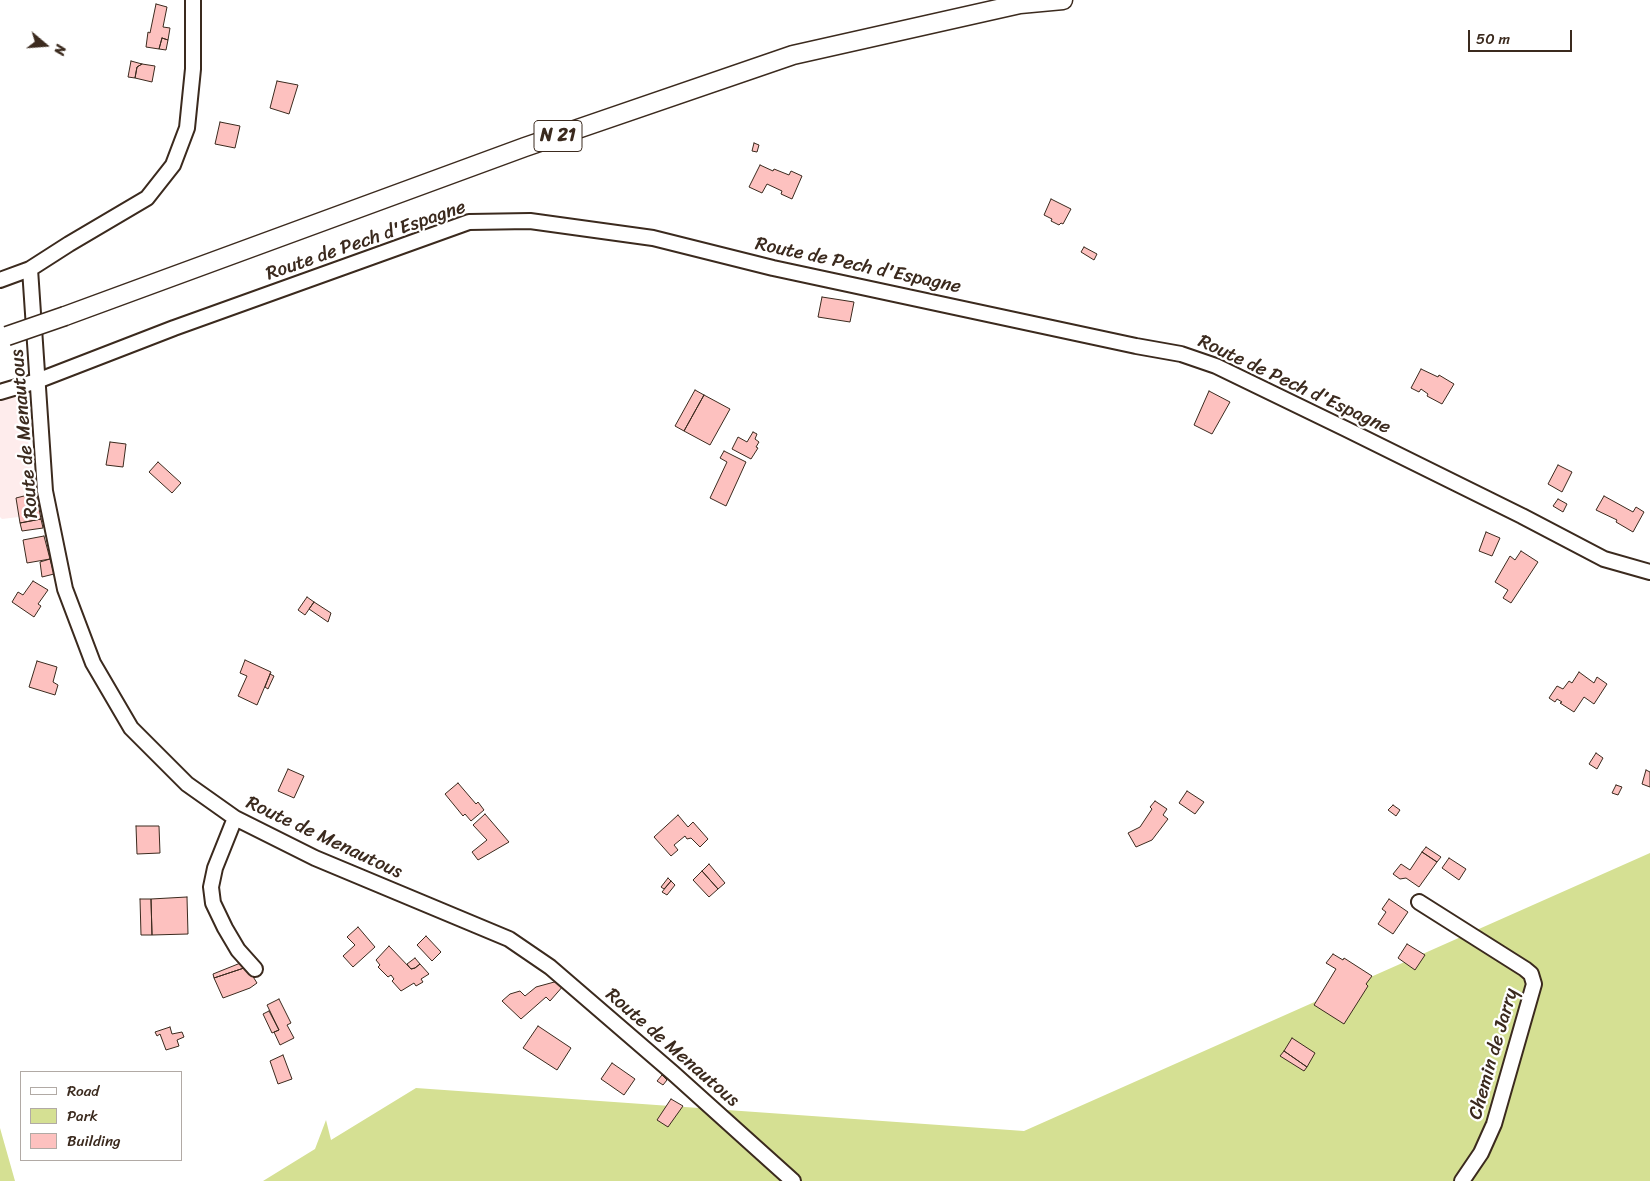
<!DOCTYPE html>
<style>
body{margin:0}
#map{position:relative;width:1650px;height:1181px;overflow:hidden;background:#fff;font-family:Sriracha,sans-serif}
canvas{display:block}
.legend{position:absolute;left:20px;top:1071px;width:162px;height:90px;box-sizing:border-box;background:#fff;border:1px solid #b1aaa5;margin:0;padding:6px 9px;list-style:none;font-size:15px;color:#3b2a1e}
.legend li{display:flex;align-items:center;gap:10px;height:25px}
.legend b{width:25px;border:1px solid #b1aaa5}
.north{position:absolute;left:20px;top:20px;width:50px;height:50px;-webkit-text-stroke:4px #fff;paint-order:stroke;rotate:108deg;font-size:14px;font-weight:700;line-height:20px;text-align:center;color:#3b2a1e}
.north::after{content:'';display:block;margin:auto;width:18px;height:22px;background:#3b2a1e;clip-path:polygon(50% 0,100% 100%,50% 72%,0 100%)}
.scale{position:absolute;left:1468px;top:30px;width:104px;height:22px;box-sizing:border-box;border:2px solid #3b2a1e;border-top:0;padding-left:6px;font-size:15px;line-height:18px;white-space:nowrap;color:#3b2a1e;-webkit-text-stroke:4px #fff;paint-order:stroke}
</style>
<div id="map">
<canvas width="1650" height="1181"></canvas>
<ul class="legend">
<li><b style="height:6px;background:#fff"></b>Road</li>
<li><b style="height:14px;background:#d5e093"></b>Park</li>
<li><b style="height:14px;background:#fdc1bf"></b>Building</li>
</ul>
<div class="north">N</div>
<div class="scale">50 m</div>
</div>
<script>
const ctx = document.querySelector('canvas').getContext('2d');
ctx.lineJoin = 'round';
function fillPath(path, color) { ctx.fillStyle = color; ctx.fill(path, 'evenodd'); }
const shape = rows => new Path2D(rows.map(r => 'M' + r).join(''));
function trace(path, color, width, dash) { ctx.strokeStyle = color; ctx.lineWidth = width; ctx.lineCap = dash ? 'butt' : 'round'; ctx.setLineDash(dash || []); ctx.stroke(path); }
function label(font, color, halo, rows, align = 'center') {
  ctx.font = font + ' Sriracha,sans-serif'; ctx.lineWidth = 4.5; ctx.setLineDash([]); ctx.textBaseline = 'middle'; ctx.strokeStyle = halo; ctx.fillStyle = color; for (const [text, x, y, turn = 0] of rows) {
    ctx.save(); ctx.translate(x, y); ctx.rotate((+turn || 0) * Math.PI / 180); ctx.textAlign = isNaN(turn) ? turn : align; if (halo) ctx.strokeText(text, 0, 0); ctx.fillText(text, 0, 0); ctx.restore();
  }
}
const built = shape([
 [21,395,36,493,16,498,19,517,2,519,0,517,0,401]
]);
const green = shape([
 [1650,853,1650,1181,263,1181,315,1149,326,1120,331,1140,416,1088,1024,1131],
 [0,1128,15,1181,0,1181]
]);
const building = shape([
 [156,4,167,7,163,27,170,28,168,40,162,38,159,49,146,47,148,32,150,33,156,4],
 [162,38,168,40,166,50,159,49,162,38],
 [131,61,142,64,137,67,135,78,128,77,131,61],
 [142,64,155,66,152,82,135,78,137,67,142,64],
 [277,81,298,85,289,114,270,108,277,81],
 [220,122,240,126,235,148,215,144,220,122],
 [754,143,759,145,757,152,752,151,754,143],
 [760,165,773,171,774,169,789,175,791,171,802,176,792,199,781,194,782,191,767,184,762,193,749,187,760,165],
 [1051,199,1071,209,1063,224,1061,223,1059,225,1051,221,1052,219,1044,215,1051,199],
 [1084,247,1097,254,1094,260,1081,252,1084,247],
 [822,297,854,302,850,322,818,317,822,297],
 [1421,369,1438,377,1439,375,1454,384,1442,404,1427,396,1428,394,1421,389,1419,392,1411,388,1421,369],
 [695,390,704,395,684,431,675,426,695,390],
 [1209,391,1230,402,1212,434,1194,425,1209,391],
 [704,395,730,409,710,445,684,431,704,395],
 [753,432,757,434,755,439,759,442,756,447,758,448,751,459,732,449,738,437,747,442,753,432],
 [110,442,126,444,123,467,106,465,110,442],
 [724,451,746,462,726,506,710,498,727,462,720,458,724,451],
 [158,462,181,483,172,493,149,472,158,462],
 [1558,465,1572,472,1562,492,1548,484,1558,465],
 [36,493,41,519,20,523,16,498,36,493],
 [1604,496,1633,512,1636,507,1644,512,1633,532,1616,522,1617,520,1596,510,1604,496],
 [1558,499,1567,504,1563,512,1553,506,1558,499],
 [41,519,43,528,22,531,20,523,41,519],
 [1486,532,1500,538,1492,556,1479,551,1486,532],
 [44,536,50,559,27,563,23,540,44,536],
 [1521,551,1538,562,1511,603,1503,598,1508,590,1495,582,1510,556,1515,560,1521,551],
 [50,559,54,574,42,577,40,562,50,559],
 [33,581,48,590,38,604,41,606,34,617,12,602,18,592,23,595,33,581],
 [307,597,314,602,305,615,298,610,307,597],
 [314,602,331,613,328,622,309,609,314,602],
 [245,660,271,672,257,705,238,696,247,676,240,673,245,660],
 [37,661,57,667,53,682,58,685,55,695,29,687,37,661],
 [1579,672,1594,683,1597,677,1607,684,1594,704,1584,697,1574,712,1560,703,1562,702,1557,699,1555,702,1549,698,1557,686,1563,689,1569,681,1572,683,1579,672],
 [270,674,274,676,268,689,265,687,270,674],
 [1596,753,1603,758,1597,769,1589,764,1596,753],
 [288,769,304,776,294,798,278,791,288,769],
 [1646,770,1650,772,1650,787,1642,784,1646,770],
 [458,783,476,804,478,802,484,810,471,821,465,814,463,816,445,794,458,783],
 [1616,785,1622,787,1618,795,1612,793,1616,785],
 [1187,791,1204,802,1195,814,1179,803,1187,791],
 [1155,801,1167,809,1163,815,1168,819,1152,840,1136,847,1128,833,1140,827,1152,809,1150,807,1155,801],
 [1393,805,1400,810,1396,816,1388,810,1393,805],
 [485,814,509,842,478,860,472,852,487,840,473,825,485,814],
 [678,815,688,827,693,822,708,839,700,847,691,838,687,839,685,836,674,845,678,850,671,856,654,837,678,815],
 [136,826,159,826,160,853,137,854,136,826],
 [1426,847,1441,857,1437,862,1422,852,1426,847],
 [1422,852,1437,862,1419,887,1406,878,1400,879,1393,874,1401,864,1410,870,1422,852],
 [1449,858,1466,869,1459,880,1442,868,1449,858],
 [709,864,725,883,718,889,702,871,709,864],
 [702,871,718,889,709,897,693,880,702,871],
 [668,878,671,881,664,889,661,887,668,878],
 [671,881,675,885,667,895,662,892,671,881],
 [187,897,188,934,152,935,151,899,187,897],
 [140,899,151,899,152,935,141,935,140,899],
 [1389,899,1408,912,1393,934,1378,924,1386,912,1382,909,1389,899],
 [358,927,375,947,353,967,343,956,355,945,347,937,358,927],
 [426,936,441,952,432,961,417,945,426,936],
 [1407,944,1425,955,1415,970,1398,958,1407,944],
 [389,946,411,969,415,968,420,964,429,974,421,979,423,982,416,986,414,983,401,991,392,981,394,979,391,975,388,977,378,967,380,965,376,960,389,946],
 [1333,954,1343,960,1344,958,1372,976,1366,984,1368,986,1344,1024,1314,1005,1336,969,1326,963,1333,954],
 [415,958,420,964,415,968,411,969,407,964,415,958],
 [243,962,247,967,214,978,213,974,243,962],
 [247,967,257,983,250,988,223,998,214,978,247,967],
 [558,981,564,985,550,1001,546,997,521,1019,502,1001,510,994,520,991,525,996,536,987,558,981],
 [279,999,291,1023,287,1025,294,1038,280,1045,274,1032,279,1030,267,1005,279,999],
 [269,1011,279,1030,272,1033,263,1014,269,1011],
 [538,1026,571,1048,557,1070,523,1048,538,1026],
 [170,1027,172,1034,182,1032,184,1037,177,1040,179,1046,166,1050,160,1034,157,1036,155,1032,170,1027],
 [1292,1038,1315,1053,1307,1067,1284,1051,1292,1038],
 [1284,1051,1307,1067,1304,1071,1280,1056,1284,1051],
 [283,1055,292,1079,278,1084,270,1061,283,1055],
 [612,1063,635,1079,624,1095,601,1079,612,1063],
 [662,1075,667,1080,663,1085,657,1081,662,1075],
 [671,1099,683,1106,668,1127,657,1120,671,1099]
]);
const minor = shape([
 [30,269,45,491,65,589,93,663,131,728,187,784,235,818,315,858,509,939,550,967,673,1073,793,1181],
 [0,280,30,269,69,244,147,198,173,165,187,128,193,69,193,0],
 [0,392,37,381,174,328,469,222,530,221,653,238,773,268,1136,346,1181,354,1216,366,1346,429,1522,516,1604,559,1650,572],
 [235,818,215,868,211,887,213,903,225,928,238,950,255,969],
 [1419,902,1525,969,1531,974,1534,984,1494,1124,1481,1153,1462,1181]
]);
const major = shape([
 [65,316,525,147,793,55,1020,4,1063,0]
]);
const majorBridge = shape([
 [7,336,65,316]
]);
const shields = [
 [558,136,48]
];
const shieldNames = [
 ["N 21",558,136]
];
const streetNames = [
 ["Route de Pech d'Espagne",366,241,-19],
 ["Route de Pech d'Espagne",858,266,12],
 ["Route de Pech d'Espagne",1294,385,25],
 ["Route de Menautous",25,434,-95],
 ["Route de Menautous",324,838,25],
 ["Route de Menautous",672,1048,41],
 ["Chemin de Jarry",1494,1054,-74]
];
fillPath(built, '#feecec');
fillPath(green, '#d5e093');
fillPath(building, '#fdc1bf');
trace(building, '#3b2a1e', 1);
trace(minor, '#3b2a1e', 18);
trace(major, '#3b2a1e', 21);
trace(minor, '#fff', 14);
trace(major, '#fff', 18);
trace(majorBridge, '#3b2a1e', 21, []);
trace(majorBridge, '#fff', 18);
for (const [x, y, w] of shields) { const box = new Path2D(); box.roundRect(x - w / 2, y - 15.5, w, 31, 4); ctx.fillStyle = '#fff'; ctx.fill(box); trace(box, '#3b2a1e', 1); }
label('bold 18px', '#3b2a1e', null, shieldNames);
label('19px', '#3b2a1e', '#fff', streetNames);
</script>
